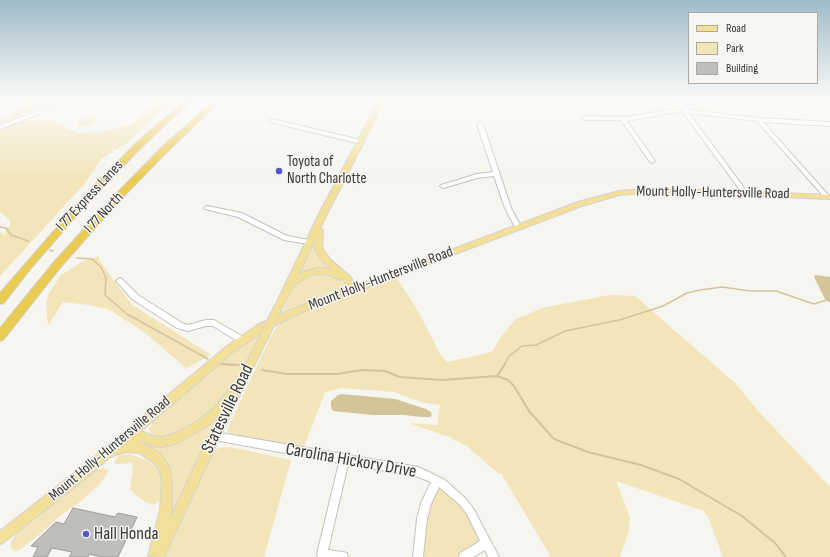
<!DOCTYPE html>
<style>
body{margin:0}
#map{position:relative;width:830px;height:557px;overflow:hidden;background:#f6f5f0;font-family:"Sofia Sans Condensed",sans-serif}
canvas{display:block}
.legend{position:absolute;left:688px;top:12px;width:130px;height:72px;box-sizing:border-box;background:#f6f5f0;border:1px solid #aaa9a6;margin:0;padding:5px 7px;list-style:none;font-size:12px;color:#393836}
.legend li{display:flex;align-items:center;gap:8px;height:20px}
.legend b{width:20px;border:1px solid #aaa9a6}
</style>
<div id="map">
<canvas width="830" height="557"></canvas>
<ul class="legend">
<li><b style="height:5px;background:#f3e098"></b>Road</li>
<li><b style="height:11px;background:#f1e5b9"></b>Park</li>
<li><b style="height:11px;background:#bfbeba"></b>Building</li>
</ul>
</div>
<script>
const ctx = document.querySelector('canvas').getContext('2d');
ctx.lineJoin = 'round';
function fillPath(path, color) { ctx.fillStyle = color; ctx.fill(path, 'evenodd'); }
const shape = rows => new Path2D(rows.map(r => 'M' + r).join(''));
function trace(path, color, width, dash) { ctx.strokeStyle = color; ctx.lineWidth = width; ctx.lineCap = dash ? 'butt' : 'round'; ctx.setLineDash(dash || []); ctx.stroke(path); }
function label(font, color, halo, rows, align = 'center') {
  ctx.font = font + ' "Sofia Sans Condensed",sans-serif'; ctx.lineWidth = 3; ctx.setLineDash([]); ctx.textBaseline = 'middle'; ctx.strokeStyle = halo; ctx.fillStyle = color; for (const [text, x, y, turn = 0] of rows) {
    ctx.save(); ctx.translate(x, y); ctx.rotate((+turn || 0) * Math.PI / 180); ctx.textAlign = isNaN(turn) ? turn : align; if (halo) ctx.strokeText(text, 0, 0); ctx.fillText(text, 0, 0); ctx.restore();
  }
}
const green = shape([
 [29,100,45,100,40,106,31,111,0,123,0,120,23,107],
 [161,100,172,100,127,143,101,159,86,182,0,276,0,232,6,236,5,232,10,225,10,220,0,212,0,129,22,121,49,120,64,124,64,128,79,133,104,131,130,125],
 [91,115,99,118,96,123,86,127,77,126,78,120],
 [317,236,316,244,340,274,330,271,296,278],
 [99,256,99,260,131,304,211,355,186,368,144,332,108,309,89,305,63,302,48,325,46,305,49,293,61,275,82,262],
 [322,273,336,276,343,282,348,288,282,313,294,284,308,275],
 [396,277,418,311,440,354,447,362,492,352,500,338,516,319,542,308,609,295,635,296,735,383,759,412,830,487,830,557,723,557,709,519,704,511,616,481,630,517,629,531,620,557,551,557,501,473,499,474,468,447,452,438,409,423,437,425,440,405,421,402,394,392,343,388,325,392,304,447,230,434,227,430,270,338,280,321],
 [261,334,256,342,256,348,229,394,209,416,170,438,154,437,151,435,149,430,154,419,232,351,255,335],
 [226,404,160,544,169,479,134,438,158,445],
 [230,447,291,460,264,557,165,557,213,453,218,448],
 [129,454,149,461,158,469,161,475,162,498,154,505,144,501,133,493,130,488,133,469,132,463,117,464,114,463,118,456],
 [102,468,108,470,106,476,100,484,80,502,61,515,39,535,18,551,11,549,11,541,20,529,96,469],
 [437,480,454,493,486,543,464,557,418,557,420,535]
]);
const water = shape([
 [817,275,830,277,830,302,826,301,817,283,814,276],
 [342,394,395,399,426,409,431,412,432,415,430,417,421,417,404,415,372,415,333,411,331,407,331,401,338,395]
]);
const streamFar2 = shape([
 [9,119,40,103,42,100]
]);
const streamFar1 = shape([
 [0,227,6,228,11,235,28,241],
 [50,250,53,251],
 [77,258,92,259,101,267,106,278,105,295,127,314,208,359],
 [221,364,232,365],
 [504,365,509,356,522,346,536,345,565,331,619,320,651,310,663,306,687,293,700,290,722,287,750,291,776,291,814,304,827,300]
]);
const stream = shape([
 [221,364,240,365],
 [262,370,287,374,337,374,362,370,385,371,400,377,442,380,497,376,508,380,514,386,529,411,554,439,588,452,641,465,679,479,742,516,775,543,786,557],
 [497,376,505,364]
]);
const building = shape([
 [73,508,115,517,118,513,137,517,118,557,102,557,89,554,88,557,69,557,72,552,52,548,47,557,33,557,38,547,31,546,56,522,64,524,73,508]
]);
const minor = shape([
 [59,100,64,100,34,116,0,129,0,125,30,114,59,100],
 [675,100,679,100,685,107,702,100,707,100,687,110,759,118,830,122,830,126,763,122,829,196,830,197,829,198,825,198,757,121,689,113,747,192,747,194,745,195,743,194,682,111,627,121,655,161,652,163,650,162,621,120,584,120,581,118,584,116,627,117,681,108,675,100],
 [272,119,361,140,364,142,361,144,270,122,269,121,272,119],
 [480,122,483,124,511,208,521,227,520,229,516,229,505,208,494,176,477,178,443,188,440,186,441,185,477,174,493,172,477,124,480,122],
 [207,206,242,213,287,236,309,240,312,242,309,244,284,240,238,217,205,209,204,208,207,206],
 [120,278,122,279,138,295,182,323,188,325,206,320,214,320,245,338,246,340,245,342,242,343,239,342,213,326,206,326,188,331,177,328,132,299,118,283,116,281,118,279,120,278],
 [215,432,418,467,431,473,445,480,466,499,473,508,499,557,488,557,485,550,473,557,459,557,460,553,480,541,467,514,460,505,439,487,431,504,427,519,423,557,413,557,417,519,421,503,431,482,418,477,348,464,328,550,343,552,347,553,348,557,318,557,317,554,339,463,215,440,212,439,211,436,212,433,215,432]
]);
const major = shape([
 [379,100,385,100,320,228,323,230,322,245,324,251,331,260,351,277,355,286,578,202,619,191,657,188,830,195,830,199,657,192,619,195,582,206,302,312,265,330,233,352,141,431,152,436,162,437,176,433,199,420,215,407,229,390,233,389,260,336,263,335,266,336,267,339,210,458,164,557,148,556,160,510,162,480,159,469,153,462,139,453,126,452,110,457,86,478,4,542,0,544,0,531,78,470,227,346,259,324,296,308,348,288,343,279,340,280,329,275,318,274,308,276,293,286,281,310,278,311,275,310,274,308,319,214,379,100],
 [315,239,314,245,316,252,325,264,331,269,318,268,303,272,298,275,315,239],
 [221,414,202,450,169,521,172,510,172,480,169,467,161,454,136,439,152,446,162,447,178,443,207,426,221,414]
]);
const highway = shape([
 [185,100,192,100,142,147,91,199,32,267,4,303,0,304,0,293,85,195,136,143,185,100],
 [215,100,222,100,171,148,119,201,60,268,4,339,0,341,0,328,54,262,113,197,165,144,215,100]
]);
const majorBridge = shape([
 [263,339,278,308]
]);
const markers = [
 [279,171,4,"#4f59cf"],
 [86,534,4,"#4f59cf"]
];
const poiNames = [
 ["Toyota of",287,162],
 ["North Charlotte",287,179]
];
const streetNames = [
 ["Mount Holly-Huntersville Road",713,193,1],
 ["I 77 Express Lanes",90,196,-47],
 ["I 77 North",104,213,-47],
 ["Mount Holly-Huntersville Road",381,279,-21],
 ["Mount Holly-Huntersville Road",110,449,-40]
];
const nearStreetnames = [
 ["Statesville Road",228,409,-64],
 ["Carolina Hickory Drive",351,461,10]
];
const nearPoinames = [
 ["Hall Honda",94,534]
];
fillPath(green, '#f1e5b9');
fillPath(water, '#d2c699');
trace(streamFar2, '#d2c699', 1);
trace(streamFar1, '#d2c699', 1.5);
trace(stream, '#d2c699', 2);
fillPath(building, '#bfbeba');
trace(building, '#9d9c97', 1);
trace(minor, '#c3c2bd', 2);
trace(major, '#d3d3d3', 2);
trace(highway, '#d3d3d3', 2);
fillPath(minor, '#fff');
fillPath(major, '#f3e098');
fillPath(highway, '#ebcc53');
trace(majorBridge, '#d3d3d3', 10, []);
trace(majorBridge, '#f3e098', 8);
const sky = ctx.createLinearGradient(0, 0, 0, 178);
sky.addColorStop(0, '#9fbbc8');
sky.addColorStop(0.56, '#fbfaf8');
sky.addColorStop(1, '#fbfaf800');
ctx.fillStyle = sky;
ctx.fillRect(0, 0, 830, 178);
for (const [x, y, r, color] of markers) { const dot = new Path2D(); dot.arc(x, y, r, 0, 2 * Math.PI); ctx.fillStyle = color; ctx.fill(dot); trace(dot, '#f6f5f0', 1.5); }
label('15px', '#393836', '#f6f5f0', poiNames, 'left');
label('15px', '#393836', '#f6f5f0', streetNames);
label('18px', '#393836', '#f6f5f0', nearStreetnames);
label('18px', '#393836', '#f6f5f0', nearPoinames, 'left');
</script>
